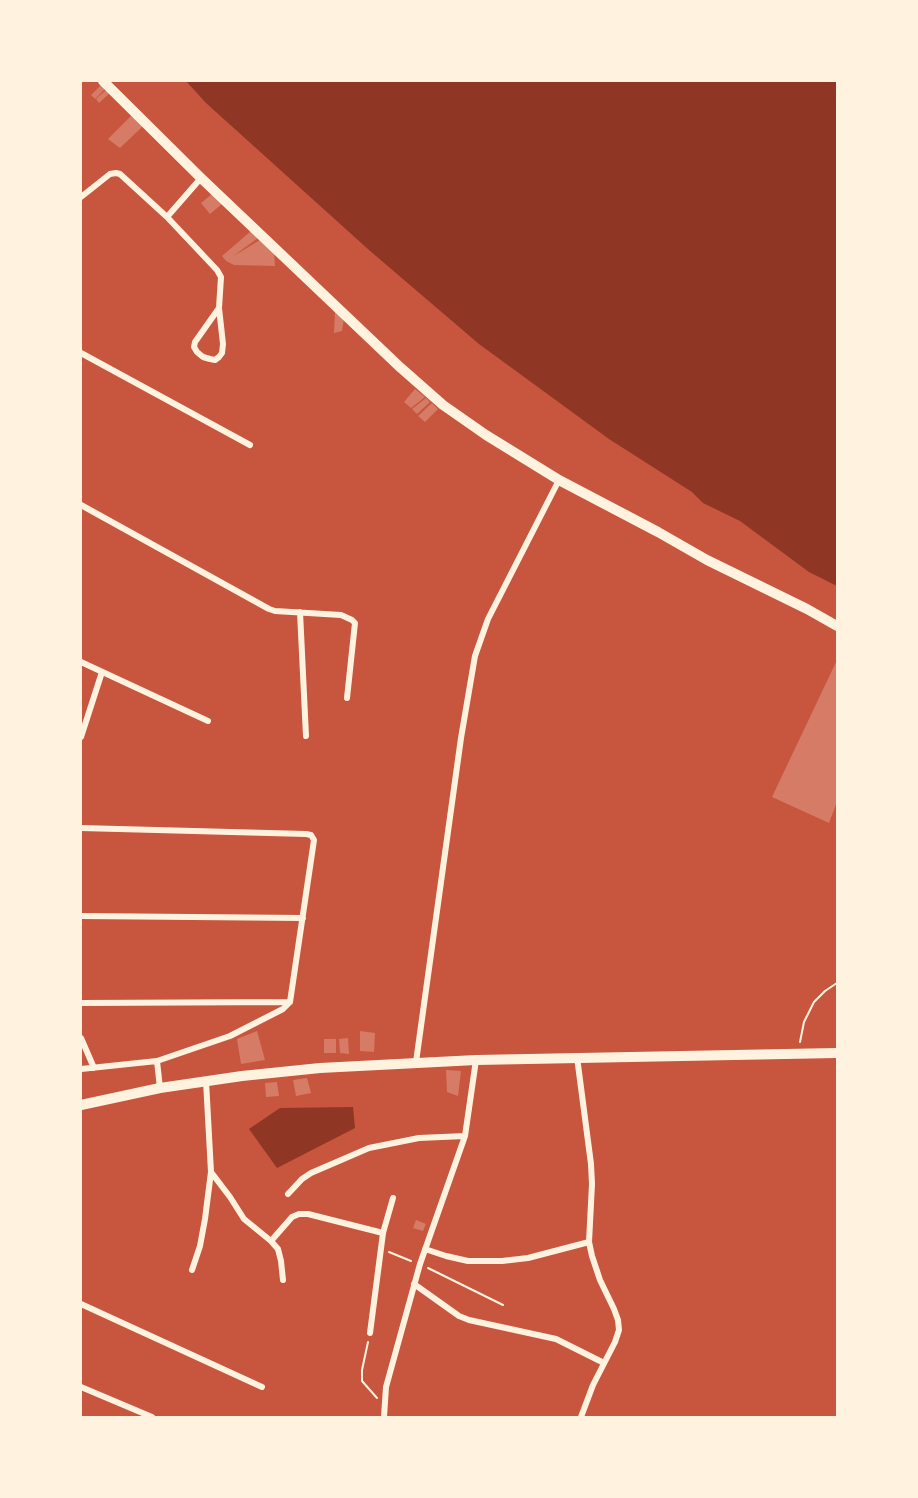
<!DOCTYPE html>
<style>
body{margin:0}
#map{position:relative;width:918px;height:1498px;overflow:hidden;background:#c8553d;font-family:Signika,sans-serif}
canvas{display:block}
.frame{position:absolute;inset:0;border:82px solid #fff3e0;pointer-events:none}
</style>
<div id="map">
<canvas width="918" height="1498"></canvas>
<div class="frame"></div>
</div>
<script>
const ctx = document.querySelector('canvas').getContext('2d');
ctx.lineJoin = 'round';
function fillPath(path, color) { ctx.fillStyle = color; ctx.fill(path, 'evenodd'); }
const shape = rows => new Path2D(rows.map(r => 'M' + r).join(''));
function trace(path, color, width, dash) { ctx.strokeStyle = color; ctx.lineWidth = width; ctx.lineCap = dash ? 'butt' : 'round'; ctx.setLineDash(dash || []); ctx.stroke(path); }
const water = shape([
 [186,81,837,81,837,586,809,572,740,521,703,503,692,492,609,439,479,344,369,250,206,103],
 [353,1107,355,1128,277,1168,249,1129,280,1108]
]);
const building = shape([
 [103,83,107,87,95,99,91,95],
 [108,88,111,92,99,103,96,99],
 [132,115,143,126,120,148,108,139],
 [212,194,222,204,210,214,201,203],
 [251,231,258,238,232,257,260,240,274,252,275,266,234,265,226,261,222,256],
 [335,311,344,318,342,331,334,333],
 [415,389,425,397,411,408,404,402],
 [426,398,430,402,417,414,412,409],
 [432,403,438,409,425,422,418,416],
 [837,660,837,802,829,823,772,797],
 [257,1031,265,1060,241,1064,237,1039],
 [360,1031,375,1033,374,1052,360,1051],
 [348,1038,349,1054,340,1053,339,1039],
 [324,1039,336,1039,336,1053,324,1053],
 [446,1070,461,1071,458,1096,447,1092],
 [307,1078,311,1093,296,1096,293,1080],
 [277,1082,279,1096,266,1097,265,1083],
 [416,1220,426,1224,423,1231,413,1228]
]);
const path = shape([
 [800,1042,804,1022,814,1002,825,991,837,983],
 [389,1252,411,1261],
 [428,1268,503,1305],
 [368,1342,362,1370,362,1381,377,1398]
]);
const minor = shape([
 [81,197,110,174,116,173,120,174,167,217,217,270,221,277,219,308,195,342,194,347,197,352,203,357,210,359,215,360,219,357,222,353,223,344,219,308],
 [167,217,201,178],
 [81,353,250,445],
 [81,505,269,609,275,611,341,615,352,620,355,623,347,698],
 [300,612,306,736],
 [81,662,208,721],
 [81,737,102,672],
 [81,828,306,834,311,835,314,840,290,1002,283,1009,230,1036,157,1061,160,1088],
 [81,916,303,918],
 [81,1003,290,1002],
 [81,1038,94,1068],
 [577,1057,591,1164,592,1184,589,1242,592,1256,600,1280,614,1309,618,1320,619,1330,615,1342,593,1385,581,1417],
 [416,1062,461,738,475,656,488,619,559,480],
 [81,1069,157,1061],
 [211,1172,230,1197,244,1219,271,1241,278,1249,281,1261,283,1280],
 [288,1194,302,1179,311,1173,369,1148,419,1138,465,1136],
 [271,1241,292,1217,299,1214,308,1214,383,1233],
 [425,1249,446,1256,468,1261,502,1261,528,1258,589,1242],
 [192,1270,200,1246,205,1219,211,1172,206,1081],
 [414,1284,459,1316,469,1320,556,1339,604,1363],
 [81,1304,262,1387],
 [370,1333,383,1233,393,1198],
 [81,1387,152,1417],
 [384,1417,386,1387,420,1264,465,1136,476,1060]
]);
const secondary = shape([
 [103,81,201,178,401,368,443,405,486,435,559,480,658,532,707,560,807,609,837,626],
 [81,1105,160,1088,242,1076,320,1068,476,1060,837,1053]
]);
fillPath(water, '#8f3625');
fillPath(building, '#d67c66');
trace(path, '#fff3e0', 2);
trace(minor, '#fff3e0', 6);
trace(secondary, '#fff3e0', 10);
</script>
